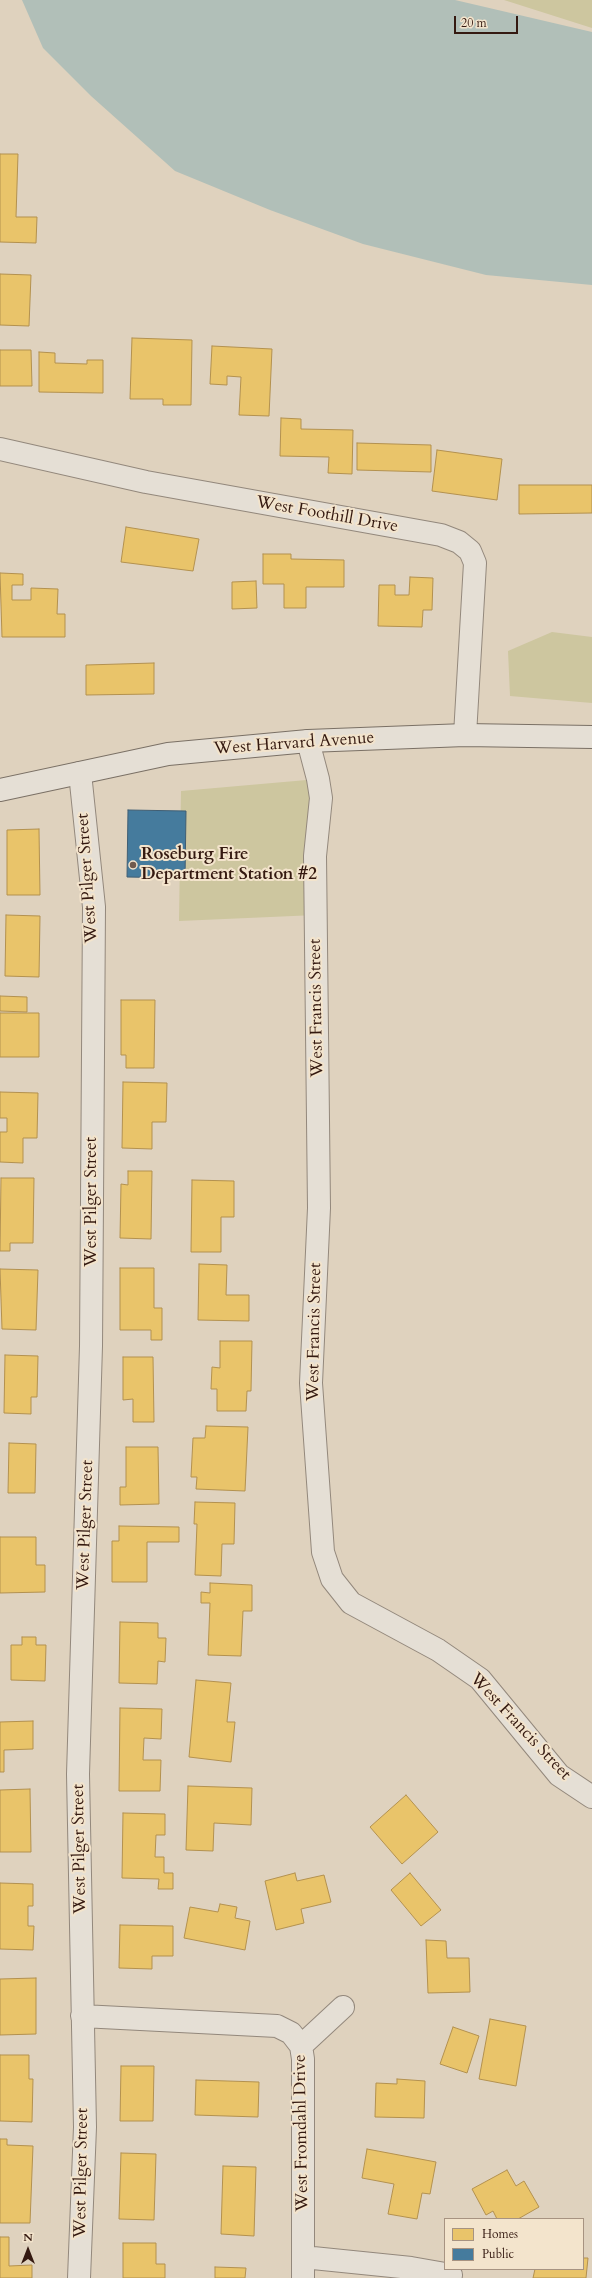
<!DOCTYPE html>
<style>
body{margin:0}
#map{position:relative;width:592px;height:2278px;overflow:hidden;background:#dfd2be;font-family:Cardo,serif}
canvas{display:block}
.legend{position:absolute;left:444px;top:2218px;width:140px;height:52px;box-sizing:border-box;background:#f3e4cc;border:1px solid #a79381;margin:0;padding:5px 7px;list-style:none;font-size:12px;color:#341910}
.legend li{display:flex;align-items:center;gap:8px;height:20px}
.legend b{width:20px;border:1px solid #a79381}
.north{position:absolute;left:8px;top:2230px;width:40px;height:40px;-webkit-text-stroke:3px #f3e4cc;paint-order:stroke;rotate:0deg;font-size:11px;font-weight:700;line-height:16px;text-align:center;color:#341910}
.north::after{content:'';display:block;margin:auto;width:14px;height:18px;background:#341910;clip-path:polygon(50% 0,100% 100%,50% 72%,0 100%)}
.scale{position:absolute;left:454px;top:16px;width:64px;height:18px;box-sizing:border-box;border:2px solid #341910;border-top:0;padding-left:5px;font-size:12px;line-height:14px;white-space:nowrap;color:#341910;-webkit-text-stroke:3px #f3e4cc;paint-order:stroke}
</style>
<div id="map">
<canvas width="592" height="2278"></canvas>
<ul class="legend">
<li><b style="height:11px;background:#e9c46a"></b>Homes</li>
<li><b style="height:11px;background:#457b9d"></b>Public</li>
</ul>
<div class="north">N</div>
<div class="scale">20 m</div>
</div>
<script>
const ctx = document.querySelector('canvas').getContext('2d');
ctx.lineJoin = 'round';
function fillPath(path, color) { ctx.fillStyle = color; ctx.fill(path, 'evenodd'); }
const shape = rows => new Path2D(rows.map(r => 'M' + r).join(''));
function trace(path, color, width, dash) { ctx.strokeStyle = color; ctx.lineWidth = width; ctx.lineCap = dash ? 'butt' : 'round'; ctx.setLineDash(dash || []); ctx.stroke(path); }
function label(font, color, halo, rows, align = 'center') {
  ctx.font = font + ' Cardo,serif'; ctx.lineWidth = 4; ctx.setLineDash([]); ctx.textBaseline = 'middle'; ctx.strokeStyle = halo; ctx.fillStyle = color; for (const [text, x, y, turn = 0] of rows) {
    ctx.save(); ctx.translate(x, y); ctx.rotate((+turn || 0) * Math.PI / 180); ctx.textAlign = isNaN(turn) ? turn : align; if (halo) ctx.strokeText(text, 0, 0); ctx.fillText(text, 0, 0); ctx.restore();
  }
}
const green = shape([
 [504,0,592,0,592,28],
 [552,632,592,637,592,703,510,696,508,651],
 [318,779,316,915,179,921,181,791]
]);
const water = shape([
 [22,0,455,0,592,32,592,285,486,275,363,244,270,210,175,171,91,96,43,48]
]);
const homes = shape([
 [0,154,18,154,16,217,37,217,36,243,0,242,0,154],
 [0,274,31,275,29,326,0,325,0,274],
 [132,338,192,340,191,405,163,405,163,399,130,399,132,338],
 [212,346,272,349,269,416,239,415,241,377,227,376,227,385,210,384,212,346],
 [0,350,31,350,32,386,0,386,0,350],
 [39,352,55,353,55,363,87,364,87,360,103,360,103,393,39,392,39,352],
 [281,418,301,419,301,429,353,430,352,474,328,473,329,457,280,456,281,418],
 [357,443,431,445,431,472,357,470,357,443],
 [437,450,502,459,497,500,432,491,437,450],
 [519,485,592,485,592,513,519,514,519,485],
 [126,527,199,539,193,571,121,562,126,527],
 [263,554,291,554,291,559,344,560,344,587,306,587,306,608,284,608,284,584,263,584,263,554],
 [0,573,23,574,23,585,12,585,12,600,31,600,31,588,58,589,57,614,65,614,65,637,2,637,0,573],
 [410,577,433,578,432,610,423,610,422,627,378,626,379,585,395,585,395,595,409,595,410,577],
 [256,581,257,608,232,609,232,582,256,581],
 [154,663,154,694,86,695,86,665,154,663],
 [39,829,40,895,7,895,7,830,39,829],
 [6,915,40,916,39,977,5,976,6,915],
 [0,996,27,997,27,1012,0,1011,0,996],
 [121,1000,155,1000,154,1068,126,1068,126,1055,121,1055,121,1000],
 [0,1013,39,1013,39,1057,0,1057,0,1013],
 [123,1082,167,1083,166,1122,152,1122,152,1149,122,1148,123,1082],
 [0,1092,38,1093,37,1138,23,1138,23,1163,0,1162,0,1132,7,1132,7,1118,0,1118,0,1092],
 [128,1171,152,1171,151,1239,120,1238,121,1184,128,1185,128,1171],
 [1,1178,34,1178,33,1243,10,1243,10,1251,0,1251,1,1178],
 [192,1180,234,1181,234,1217,221,1217,221,1252,191,1252,192,1180],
 [199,1264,227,1265,226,1295,249,1295,249,1321,198,1320,199,1264],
 [120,1268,154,1268,154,1308,162,1308,162,1340,151,1340,151,1330,120,1330,120,1268],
 [0,1269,38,1270,36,1330,2,1329,0,1269],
 [220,1341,252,1341,251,1391,247,1391,246,1411,217,1411,217,1389,211,1389,212,1367,220,1368,220,1341],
 [5,1355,38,1356,37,1397,31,1397,31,1414,4,1413,5,1355],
 [123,1357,153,1357,154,1422,133,1422,133,1399,123,1400,123,1357],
 [206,1426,248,1427,245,1491,196,1489,197,1477,191,1477,193,1438,205,1438,206,1426],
 [9,1443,36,1444,35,1493,8,1493,9,1443],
 [126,1447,158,1447,159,1504,120,1505,120,1487,126,1487,126,1447],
 [195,1502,235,1503,234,1544,222,1544,221,1576,195,1575,197,1524,194,1524,195,1502],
 [119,1526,179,1527,179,1542,147,1542,147,1582,112,1582,112,1541,119,1541,119,1526],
 [0,1537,36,1537,36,1565,45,1565,45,1592,0,1593,0,1537],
 [210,1583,252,1585,252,1611,243,1611,241,1656,208,1655,210,1603,201,1603,201,1592,210,1593,210,1583],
 [120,1622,158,1623,158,1638,166,1638,165,1662,158,1661,157,1684,119,1683,120,1622],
 [22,1637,36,1637,36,1645,46,1645,45,1681,11,1680,11,1645,22,1645,22,1637],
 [196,1680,231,1683,227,1722,235,1722,231,1762,189,1757,196,1680],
 [120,1708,162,1709,161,1739,144,1738,143,1760,161,1760,160,1791,119,1791,120,1708],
 [33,1721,33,1749,4,1750,4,1772,0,1772,0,1722,33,1721],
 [188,1786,252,1788,251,1825,214,1823,213,1851,186,1850,188,1786],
 [30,1789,31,1852,0,1852,0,1790,30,1789],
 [406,1795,438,1832,402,1864,370,1827,406,1795],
 [123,1813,165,1814,165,1835,156,1835,155,1857,164,1857,164,1873,173,1873,173,1889,158,1889,159,1879,122,1878,123,1813],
 [295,1873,297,1881,324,1875,331,1902,301,1909,304,1923,276,1930,265,1881,295,1873],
 [410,1873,441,1910,421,1926,391,1890,410,1873],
 [0,1883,33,1884,33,1906,28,1906,28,1926,34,1926,33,1950,0,1949,0,1883],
 [220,1904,237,1907,235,1918,250,1921,245,1950,184,1938,190,1907,218,1912,220,1904],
 [120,1925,173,1926,173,1956,152,1956,152,1969,119,1968,120,1925],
 [426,1940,446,1941,447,1958,469,1958,470,1992,428,1993,426,1940],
 [36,1978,36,2034,0,2035,0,1979,36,1978],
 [490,2019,526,2026,516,2086,479,2079,490,2019],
 [453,2027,479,2036,467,2073,440,2064,453,2027],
 [0,2055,29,2055,29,2079,33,2079,32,2122,0,2121,0,2055],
 [121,2066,154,2066,153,2121,120,2121,121,2066],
 [397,2079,425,2081,424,2118,375,2117,376,2083,397,2084,397,2079],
 [196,2080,259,2082,258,2117,195,2115,196,2080],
 [0,2139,7,2139,7,2145,33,2146,30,2223,0,2223,0,2139],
 [367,2149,436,2162,430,2194,422,2193,417,2219,388,2214,394,2184,362,2178,367,2149],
 [121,2153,156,2154,154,2220,119,2219,121,2153],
 [223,2166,256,2167,254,2236,221,2234,223,2166],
 [507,2170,516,2186,524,2181,539,2207,518,2219,497,2219,493,2211,486,2215,472,2189,507,2170],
 [0,2237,9,2237,9,2266,32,2265,32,2278,0,2278,0,2237],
 [123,2243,156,2243,156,2264,165,2264,165,2278,123,2278,123,2243],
 [583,2258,588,2258,586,2278,533,2278,535,2269,583,2269,583,2258],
 [215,2267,246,2268,245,2278,215,2278,215,2267]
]);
const public = shape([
 [128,810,186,811,185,878,127,877,128,810]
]);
const street = shape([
 [0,449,146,482,441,535,459,542,470,551,475,563,465,735],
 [308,741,318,779,321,798,315,856,319,1208,311,1383,323,1552,332,1579,351,1603,438,1650,480,1679,559,1775,592,1797],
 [82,2016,277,2026,291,2033,301,2046,303,2059,303,2278],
 [301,2046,343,2007],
 [303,2257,411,2268,451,2275],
 [79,2278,85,2127,78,1774,91,1346,94,907,80,773]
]);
const secondary = shape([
 [0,790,168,754,308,741,465,735,592,737]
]);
const markers = [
 [133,865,4,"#705a4d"]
];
const streetNames = [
 ["West Foothill Drive",327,515,10],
 ["West Harvard Avenue",294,744,-4],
 ["West Pilger Street",88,878,-94],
 ["West Francis Street",317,1008,-91],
 ["West Pilger Street",92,1202,-90],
 ["West Francis Street",315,1332,-89],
 ["West Pilger Street",86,1525,-88],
 ["West Francis Street",520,1727,47],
 ["West Pilger Street",80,1849,-91],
 ["West Fromdahl Drive",302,2133,-91],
 ["West Pilger Street",82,2173,-89]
];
const poiNames = [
 ["Roseburg Fire",141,855],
 ["Department Station #2",141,875]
];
fillPath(green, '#cdc69f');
fillPath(water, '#b1bfb8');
fillPath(homes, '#e9c46a');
trace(homes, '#b3914f', 1);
fillPath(public, '#457b9d');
trace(public, '#405e73', 1);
trace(street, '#93887c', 24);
trace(secondary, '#7a7065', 24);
trace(street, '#e5dfd5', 22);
trace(secondary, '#e5dfd5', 22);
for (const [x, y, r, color] of markers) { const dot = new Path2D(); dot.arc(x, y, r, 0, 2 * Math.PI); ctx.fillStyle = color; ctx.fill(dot); trace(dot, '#f3e4cc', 1.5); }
label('17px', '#341910', '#f3e4cc', streetNames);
label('bold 17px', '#341910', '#f3e4cc', poiNames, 'left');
</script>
